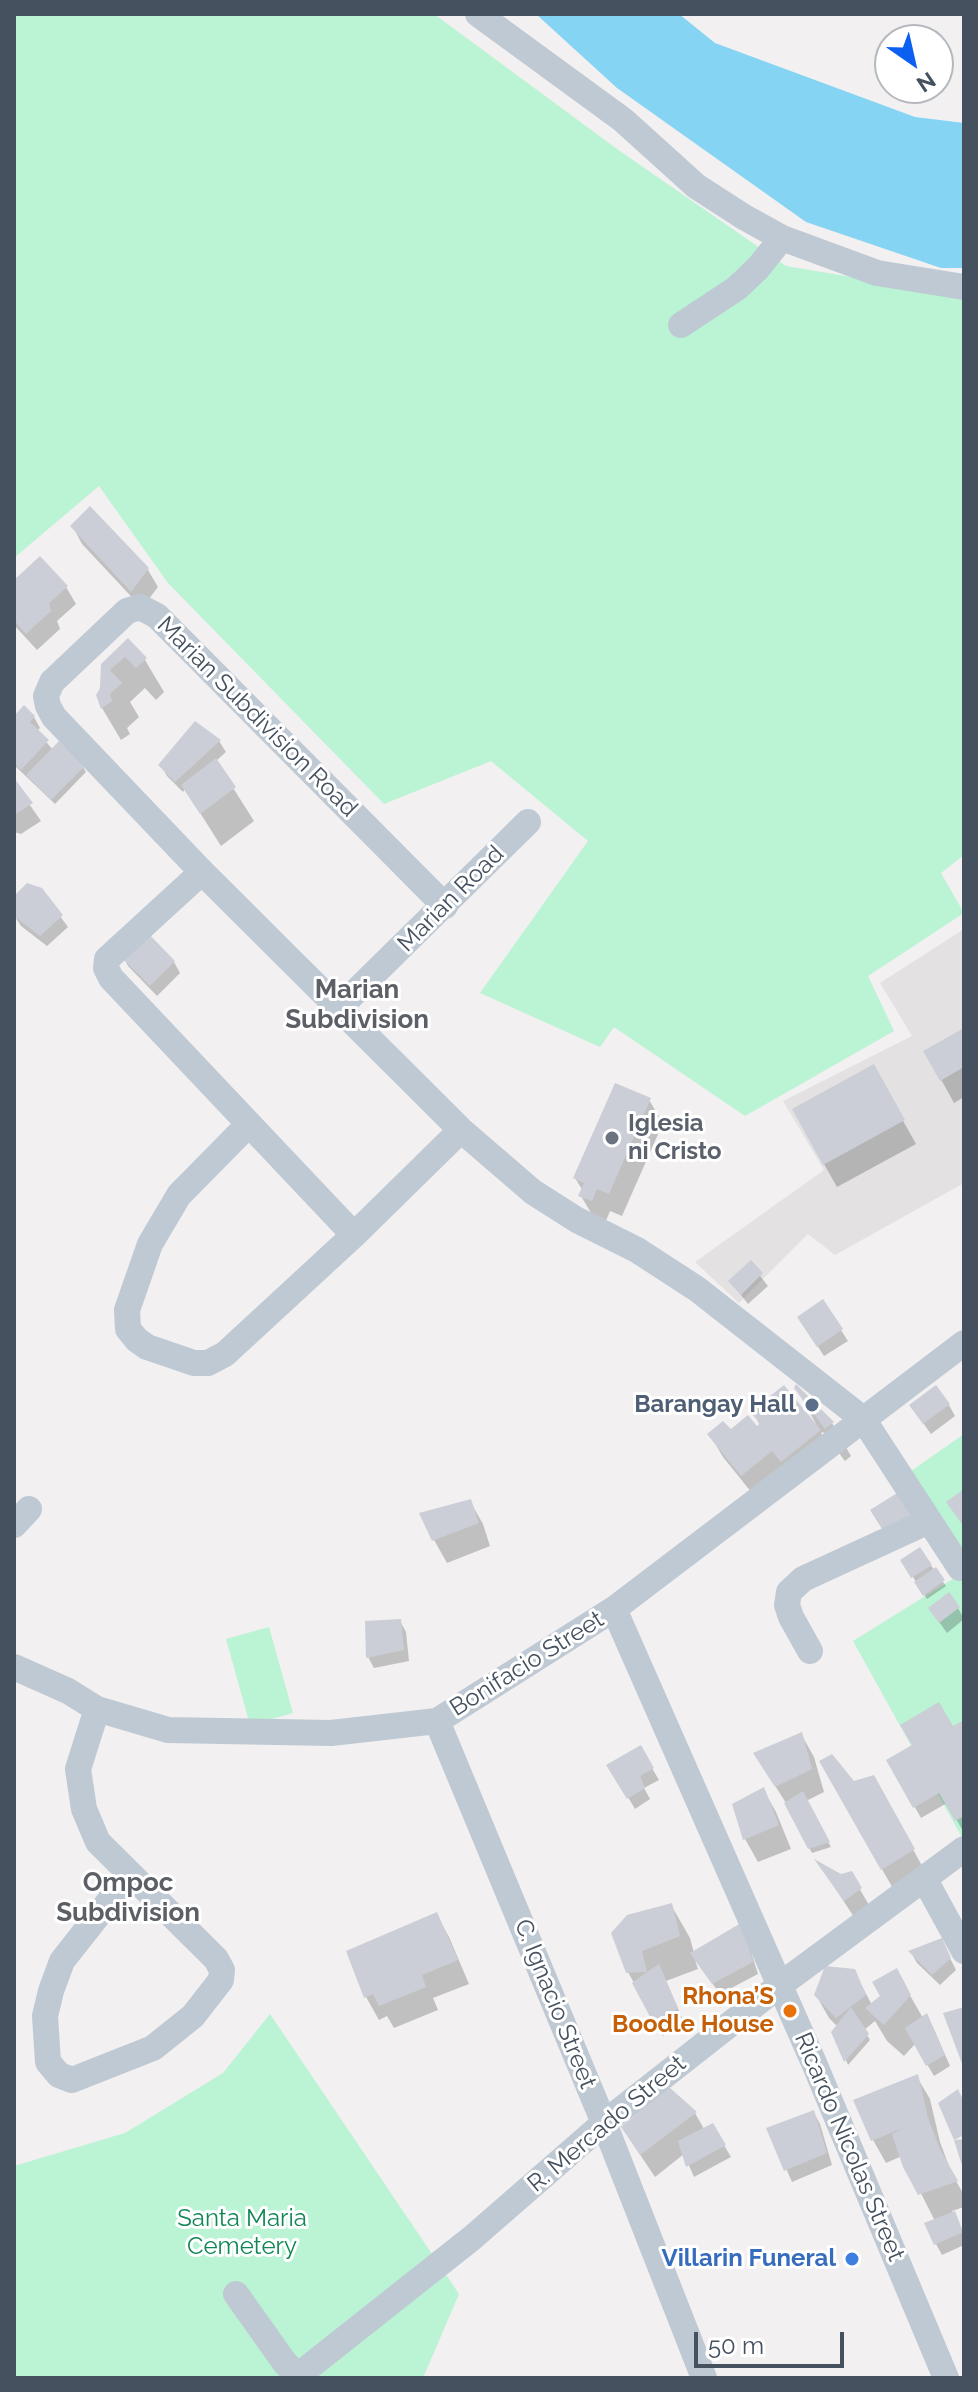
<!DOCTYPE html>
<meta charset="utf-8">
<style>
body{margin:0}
#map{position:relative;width:978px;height:2392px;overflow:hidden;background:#f2f0f0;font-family:Raleway,sans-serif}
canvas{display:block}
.frame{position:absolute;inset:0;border:16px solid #46515f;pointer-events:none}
.north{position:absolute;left:874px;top:24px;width:80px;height:80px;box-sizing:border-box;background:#fff;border:2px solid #b5b9bf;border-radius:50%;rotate:146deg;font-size:22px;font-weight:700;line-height:32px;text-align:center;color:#46515f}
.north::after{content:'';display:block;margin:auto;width:28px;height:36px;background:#0b5ff1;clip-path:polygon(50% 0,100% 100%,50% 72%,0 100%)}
.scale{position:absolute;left:694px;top:2332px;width:150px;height:36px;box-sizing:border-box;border:4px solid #46515f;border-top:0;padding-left:10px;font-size:24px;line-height:28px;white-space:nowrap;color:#46515f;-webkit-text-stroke:6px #fff;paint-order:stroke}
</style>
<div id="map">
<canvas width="978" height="2392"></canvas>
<div class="frame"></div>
<div class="north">N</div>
<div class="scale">50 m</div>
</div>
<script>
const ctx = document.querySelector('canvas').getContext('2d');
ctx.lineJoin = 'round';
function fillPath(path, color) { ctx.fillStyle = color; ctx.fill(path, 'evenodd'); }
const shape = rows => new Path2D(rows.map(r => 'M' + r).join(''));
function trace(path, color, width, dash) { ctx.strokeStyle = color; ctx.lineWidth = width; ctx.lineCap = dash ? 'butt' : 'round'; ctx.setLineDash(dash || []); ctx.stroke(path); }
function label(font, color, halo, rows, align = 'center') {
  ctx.font = font + ' Raleway,sans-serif'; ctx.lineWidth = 6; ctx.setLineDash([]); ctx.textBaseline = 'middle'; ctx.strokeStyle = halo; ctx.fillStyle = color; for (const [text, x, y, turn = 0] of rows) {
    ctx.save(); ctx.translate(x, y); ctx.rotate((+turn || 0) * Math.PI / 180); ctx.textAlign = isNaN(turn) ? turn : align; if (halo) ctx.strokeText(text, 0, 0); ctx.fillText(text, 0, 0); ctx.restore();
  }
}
const education = shape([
 [964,929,964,1183,835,1255,808,1234,739,1303,695,1262,824,1170,783,1101,912,1036,880,983]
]);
const green = shape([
 [28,14,434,14,617,149,786,266,964,296,964,855,941,873,964,913,868,976,894,1031,745,1116,614,1027,600,1047,480,993,588,841,491,761,384,804,168,583,99,486,14,558,14,15],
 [964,1434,964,1565,901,1478],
 [964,1572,964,1841,853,1641],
 [269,1627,293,1713,250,1725,226,1639],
 [270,2014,459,2294,423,2378,14,2378,14,2166,125,2133,223,2073]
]);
const water = shape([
 [536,14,679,14,715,43,915,117,964,123,964,268,941,268,806,222,617,88]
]);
const shadow = shape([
 [73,527,148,570,158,587,142,608,82,544],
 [14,582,66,587,76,604,57,621,60,629,37,650,14,625],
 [128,641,145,660,164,692,156,700,145,688,130,702,139,717,127,728,130,734,121,740,102,708,103,665],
 [34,717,40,728,37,731,53,750,83,767,86,772,55,804,14,765,14,719],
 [219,741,226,752,216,761,254,821,221,846,185,789,183,792,167,776,161,765],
 [14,782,41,821,21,834,14,832],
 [41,890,68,927,47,946,21,926,14,915,14,899],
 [122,955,174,962,180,973,157,996,128,966],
 [964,1030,964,1097,954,1103,926,1052],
 [873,1067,916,1144,837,1187,824,1164],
 [649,1100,663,1123,622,1216,610,1211,605,1223,594,1218,581,1196,583,1191,575,1178],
 [750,1263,768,1286,748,1304,731,1282],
 [806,1328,841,1330,848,1341,824,1356],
 [796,1388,832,1423,851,1456,845,1461,823,1432,821,1433,833,1454,756,1498,723,1457,710,1435,756,1428,760,1425,753,1413,814,1425,816,1424],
 [949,1405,955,1416,931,1434,918,1416],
 [470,1501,483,1524,490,1546,447,1563,434,1540],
 [919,1549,946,1586,927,1599,902,1560],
 [958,1608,964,1619,947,1633,937,1619],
 [400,1621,406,1632,409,1661,374,1668,368,1657],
 [964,1722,964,1830,963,1831,947,1803,921,1818,889,1761],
 [801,1734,814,1757,824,1792,806,1801,831,1847,812,1853,786,1803,769,1776],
 [640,1748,659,1780,644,1788,650,1799,635,1809,609,1765],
 [821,1762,854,1783,873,1777,926,1873,895,1892],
 [763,1789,776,1812,791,1849,758,1862,745,1839],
 [819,1864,841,1876,851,1874,873,1912,858,1923],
 [671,1905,690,1938,694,1953,746,1936,758,1974,720,1994,695,1960,698,1969,666,1981,683,2020,663,2036,628,1972],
 [436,1914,449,1937,469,1984,433,1998,438,2010,394,2028,387,2016,379,2020,366,1997,348,1952],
 [911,1952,947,1952,956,1970,940,1985,917,1963],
 [854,1971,872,2005,882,1997,896,1971,923,2018,927,2016,933,2027,950,2066,934,2076,915,2044,904,2056,887,2041,875,2021,864,2030,870,2040,848,2065,834,2032,838,2027,829,2018,816,1995],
 [917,2077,930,2099,940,2142,952,2174,964,2195,964,2207,952,2211,964,2234,964,2245,942,2255,936,2244,935,2221,902,2156,886,2163,873,2140],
 [695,2113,704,2129,712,2125,731,2157,694,2177,684,2154,655,2177,637,2150],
 [814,2113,820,2124,832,2165,792,2182,769,2130]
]);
const building = shape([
 [90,506,149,568,131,592,70,526],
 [40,556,68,586,49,603,51,611,26,634,14,620,14,580],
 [128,638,147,658,136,668,125,657,110,670,122,683,110,694,112,701,101,709,96,695,100,688,101,664],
 [24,705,35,716,30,722,49,740,21,770,14,763,14,716],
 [195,721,221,740,175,782,158,765],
 [59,741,85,766,51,800,26,775],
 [216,758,236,787,200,814,181,785],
 [14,778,33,803,14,815],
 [27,883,42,888,63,915,40,936,14,916,14,896],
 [145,930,175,961,150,986,119,955],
 [964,1028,964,1067,940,1081,923,1051],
 [874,1064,905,1120,823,1165,792,1109],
 [615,1083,651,1098,609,1194,597,1189,592,1201,578,1196,584,1183,573,1178],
 [751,1260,763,1273,741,1295,728,1281],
 [823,1299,843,1329,817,1347,797,1317],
 [796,1384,834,1422,825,1429,794,1388],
 [784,1385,821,1430,781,1462,772,1451,741,1476,707,1434,723,1421,731,1429,748,1415,757,1426,760,1423,750,1412],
 [936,1385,950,1404,923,1424,909,1405],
 [964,1489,964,1527,946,1502],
 [902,1490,916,1512,884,1532,870,1510],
 [471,1499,479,1523,432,1541,419,1513],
 [920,1547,932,1565,911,1578,900,1560],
 [936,1567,945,1580,923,1596,914,1582],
 [949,1592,960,1607,939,1623,928,1608],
 [401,1619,404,1650,366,1658,365,1621],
 [939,1702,953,1726,964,1720,964,1816,955,1821,939,1793,913,1808,886,1760,912,1745,900,1725],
 [802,1732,812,1769,775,1787,753,1753],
 [641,1745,654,1768,640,1776,645,1788,627,1799,606,1765],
 [832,1754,854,1781,874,1775,915,1849,881,1870,819,1761],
 [764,1787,779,1825,743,1840,732,1804],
 [803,1791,830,1842,808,1849,784,1803],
 [814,1859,841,1874,852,1871,862,1888,844,1901],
 [672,1903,680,1936,642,1951,647,1972,659,1964,678,2008,655,2026,632,1983,647,1972,626,1973,611,1933,627,1915],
 [437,1912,458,1960,422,1975,426,1987,379,2006,373,1994,364,1998,346,1951],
 [741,1923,753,1962,712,1984,690,1953],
 [942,1938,951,1958,932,1975,908,1951],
 [825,1966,855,1969,866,1995,836,2018,814,1995],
 [897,1968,911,1995,884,2025,865,2008,880,1996,872,1982],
 [851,2007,869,2034,844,2062,831,2032],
 [964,2007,964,2069,943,2013],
 [927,2013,945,2055,926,2066,905,2028],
 [918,2074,928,2118,940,2149,958,2181,918,2195,903,2167,892,2134,908,2126,871,2141,853,2100],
 [669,2087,697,2112,640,2155,621,2127],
 [958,2089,964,2102,964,2135,954,2140,938,2103],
 [814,2110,827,2153,784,2171,766,2128],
 [713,2123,726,2145,686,2167,678,2141],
 [964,2139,964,2169,963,2169,954,2140],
 [955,2211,963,2232,934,2245,924,2223]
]);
const minor = shape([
 [478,14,623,120,696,186,744,217,782,238,877,273,964,287],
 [681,325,737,288,758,268,782,238],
 [202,872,107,959,106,968,111,978,354,1235],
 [445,906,157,616,140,607,127,611,52,682,46,696,48,706,54,717,202,872,461,1130,533,1192,577,1220,637,1250,697,1289,863,1419,960,1568,964,1565],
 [339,1008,528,822],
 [248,1125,179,1195,150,1244,127,1310,128,1329,137,1340,147,1347,194,1363,208,1363,225,1354,354,1235,461,1130],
 [14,1525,29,1509],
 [614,1609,814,2063,946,2378],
 [810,1651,791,1617,787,1605,789,1592,803,1579,929,1521],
 [14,1667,68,1691,97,1709,168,1730,331,1733,437,1721,614,1609,964,1343],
 [97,1709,78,1769,84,1809,98,1842,216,1959,222,1970,221,1980,193,2016,153,2048,72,2080,59,2075,48,2062,45,2016,51,1991,62,1961,129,1876],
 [437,1721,604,2123,704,2378],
 [925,1880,964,1951],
 [236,2294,285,2363,298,2376],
 [295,2378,472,2238,604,2123,780,1985,964,1849]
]);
const markers = [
 [612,1138,8,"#6b7280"],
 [812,1405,8,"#5c6f8a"],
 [790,2011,8,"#e8710a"],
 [852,2259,8,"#3f7fe0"]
];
const streetNames = [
 ["Marian Subdivision Road",257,717,45],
 ["Marian Road",451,899,-45],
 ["Bonifacio Street",527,1664,-32],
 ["C. Ignacio Street",555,2004,68],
 ["R. Mercado Street",607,2124,-40],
 ["Ricardo Nicolas Street",849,2147,67]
];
const worshipNames = [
 ["Iglesia",628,1124],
 ["ni Cristo",628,1152]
];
const serviceNames = [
 ["Barangay Hall",796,1405]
];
const foodNames = [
 ["Rhona’S",774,1997],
 ["Boodle House",774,2025]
];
const parkNames = [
 ["Santa Maria",242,2219],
 ["Cemetery",242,2247]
];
const shopNames = [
 ["Villarin Funeral",836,2259]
];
const neighbourhoodNames = [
 ["Marian",357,990],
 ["Subdivision",357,1020],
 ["Ompoc",128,1883],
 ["Subdivision",128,1913]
];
fillPath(education, '#e3e1e1');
fillPath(green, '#bbf3d5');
fillPath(water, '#85d4f3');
fillPath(shadow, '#0003');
fillPath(building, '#cbced6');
trace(minor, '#bfc9d3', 26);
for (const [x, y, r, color] of markers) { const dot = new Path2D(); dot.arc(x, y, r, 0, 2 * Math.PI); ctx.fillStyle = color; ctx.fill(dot); trace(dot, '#fff', 3); }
label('24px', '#46515f', '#fff', streetNames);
label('bold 24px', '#5b616d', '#fff', worshipNames, 'left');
label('bold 24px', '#4e5e75', '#fff', serviceNames, 'right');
label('bold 24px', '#c56008', '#fff', foodNames, 'right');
label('24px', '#108754', '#fff', parkNames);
label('bold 24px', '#366cbe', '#fff', shopNames, 'right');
label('bold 26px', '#5c5f65', '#fff', neighbourhoodNames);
</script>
